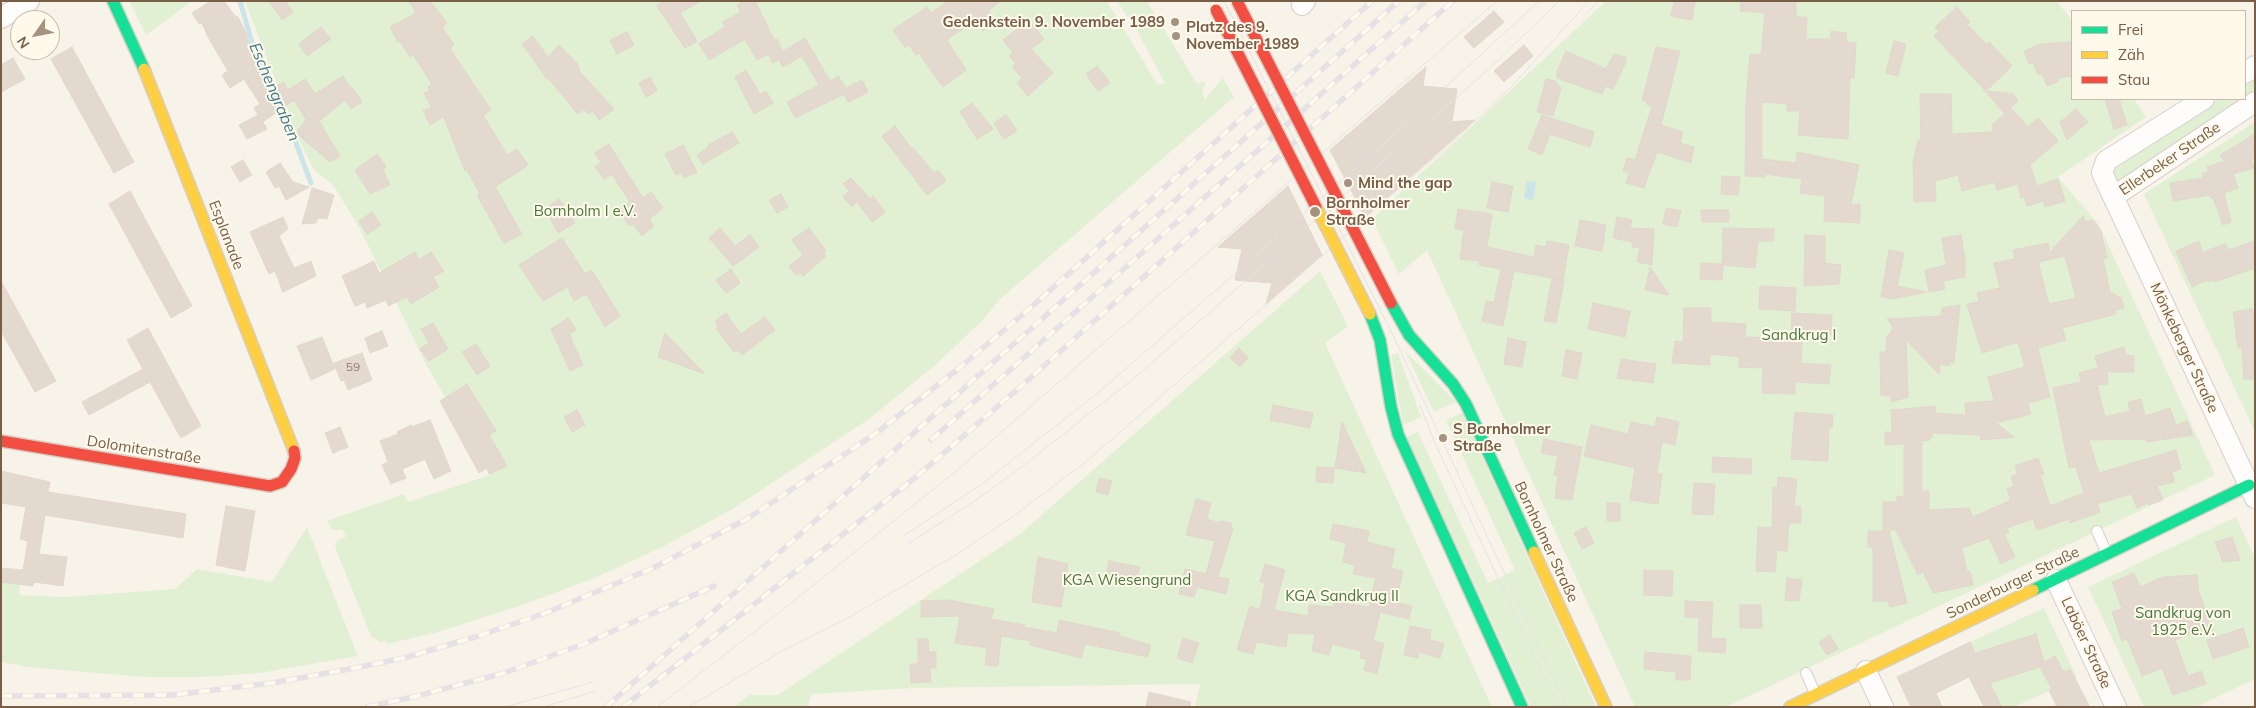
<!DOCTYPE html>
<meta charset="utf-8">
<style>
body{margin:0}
#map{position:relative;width:2256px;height:708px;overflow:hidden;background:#f8f3e9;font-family:Mulish,sans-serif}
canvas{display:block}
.frame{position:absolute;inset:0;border:2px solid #785d47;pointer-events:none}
.legend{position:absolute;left:2071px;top:10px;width:175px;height:90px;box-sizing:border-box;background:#fff9eb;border:1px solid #c9bba9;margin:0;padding:6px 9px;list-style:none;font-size:15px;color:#785d47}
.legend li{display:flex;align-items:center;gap:10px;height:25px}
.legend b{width:25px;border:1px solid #c9bba9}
.north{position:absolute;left:10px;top:10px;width:50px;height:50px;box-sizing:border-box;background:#fff9eb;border:1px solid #c9bba9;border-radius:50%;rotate:237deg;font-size:14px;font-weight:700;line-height:20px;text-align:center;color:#785d47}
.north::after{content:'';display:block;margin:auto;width:18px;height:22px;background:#a59280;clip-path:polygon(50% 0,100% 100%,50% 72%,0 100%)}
</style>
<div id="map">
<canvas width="2256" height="708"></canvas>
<div class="frame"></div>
<ul class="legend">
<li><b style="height:6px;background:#16e098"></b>Frei</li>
<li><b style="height:6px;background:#ffcf43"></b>Zäh</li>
<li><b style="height:6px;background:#f24e42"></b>Stau</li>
</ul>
<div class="north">N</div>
</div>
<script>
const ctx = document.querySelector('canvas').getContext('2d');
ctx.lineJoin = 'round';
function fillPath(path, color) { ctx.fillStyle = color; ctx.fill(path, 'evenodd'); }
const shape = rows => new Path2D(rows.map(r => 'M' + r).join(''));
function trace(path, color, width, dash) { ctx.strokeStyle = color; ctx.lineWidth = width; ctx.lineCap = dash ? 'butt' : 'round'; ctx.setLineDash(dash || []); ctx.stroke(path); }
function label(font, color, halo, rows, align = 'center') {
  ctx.font = font + ' Mulish,sans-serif'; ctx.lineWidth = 4; ctx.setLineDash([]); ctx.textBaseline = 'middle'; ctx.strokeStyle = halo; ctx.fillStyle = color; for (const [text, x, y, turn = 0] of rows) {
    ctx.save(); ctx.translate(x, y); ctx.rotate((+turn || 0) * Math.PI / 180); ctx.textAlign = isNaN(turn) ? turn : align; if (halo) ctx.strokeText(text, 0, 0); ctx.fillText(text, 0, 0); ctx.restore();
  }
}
const green = shape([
 [129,1,192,1,146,35],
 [245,1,1107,1,1157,84,1165,84,1139,34,1117,1,1147,1,1197,84,1206,81,1202,93,1205,99,1223,78,1234,97,998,301,984,319,933,367,869,419,731,510,662,547,595,578,522,605,438,632,387,644,385,641,380,642,371,636,337,552,335,545,338,540,346,537,343,530,332,530,327,521,404,494,408,502,490,475,427,366,361,231,334,186,314,170,296,134],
 [1606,1,2056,1,2072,20,2072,99,2134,99,2146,117,2058,177,2099,225,2215,475,1726,707,1635,707,1427,250,1399,274,1372,219],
 [2255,75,2255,95,2118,185,2111,171,2219,99,2245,99,2245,82],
 [2255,122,2255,432,2144,194],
 [1320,271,1348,326,1325,343,1492,707,1195,707,1200,684,914,688,811,694,808,707,734,707,749,695,778,695,1020,534],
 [1405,351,1456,402,1434,412],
 [1398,353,1421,417,1403,425,1391,355],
 [1462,413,1596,707,1531,707,1407,437,1418,432,1488,583,1515,570,1446,420],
 [2236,517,2255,558,2255,679,2196,707,2144,707,2088,587],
 [307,527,358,656,260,673,204,677,145,677,27,667,1,662,1,582,20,584,19,595,65,597,175,589,197,569,272,582],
 [2044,608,2077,678,2014,707,2002,707,1970,642]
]);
const water = shape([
 [1527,181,1536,182,1533,200,1524,198]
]);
const stream = shape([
 [240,1,255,53,277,93],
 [281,103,311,183]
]);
const building = shape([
 [211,1,224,1,235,16,238,17,246,33,252,55,272,89,284,82,288,90,305,79,315,94,343,76,350,88,352,87,362,102,351,109,345,100,319,121,340,156,330,162,296,133,306,119,294,100,263,122,267,129,247,139,239,125,258,115,254,108,260,104,244,79,230,88,222,75,228,71,208,37,202,23,199,24,192,13,211,1],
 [269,1,285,1,293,12,282,20,269,1],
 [409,1,430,1,447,23,442,27,454,45,450,49,491,110,483,115,507,155,517,149,528,165,495,187,522,234,504,243,477,195,480,194,467,170,465,171,444,117,430,125,423,111,432,107,424,93,430,90,428,87,432,84,413,55,410,57,400,41,398,42,390,27,416,13,409,1],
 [665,1,701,1,680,13,697,41,685,48,657,6,665,1],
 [744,1,755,1,774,40,777,39,783,51,805,38,830,81,838,76,846,88,862,80,868,92,848,102,844,94,795,118,787,102,819,85,802,56,783,67,779,60,773,63,768,54,757,60,745,39,709,60,699,43,725,27,722,22,741,12,737,5,744,1],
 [948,1,1001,1,988,11,997,22,983,31,975,20,947,40,966,70,943,87,919,53,916,55,909,45,905,47,893,30,927,7,931,13,948,1],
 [1674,1,1695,1,1692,20,1671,16,1674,1],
 [1741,1,1796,1,1796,17,1807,17,1806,39,1830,39,1831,31,1847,33,1846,42,1856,43,1854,78,1850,78,1848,139,1798,135,1800,111,1787,111,1787,104,1762,102,1762,159,1796,163,1797,152,1859,165,1851,204,1860,204,1860,223,1824,221,1825,196,1800,193,1802,179,1765,174,1765,177,1745,176,1746,101,1750,54,1761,55,1765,13,1740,11,1741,1],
 [1957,7,1970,22,1967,24,1986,44,1989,42,2012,66,1986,91,2013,94,2018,101,2004,113,1980,85,1934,36,1939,32,1935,27,1957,7],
 [1494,11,1504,22,1474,48,1464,37,1494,11],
 [1029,20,1044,39,1031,49,1053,73,1028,96,1017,83,1022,78,1012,67,1016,63,1009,56,1013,53,1003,40,1029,20],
 [321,27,331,39,307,56,299,44,321,27],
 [627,32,634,45,617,54,610,40,627,32],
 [533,36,548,57,559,45,577,63,580,72,614,109,599,120,593,111,588,114,584,109,578,114,548,78,547,79,522,44,533,36],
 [1894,41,1906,44,1898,76,1886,73,1894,41],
 [2072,42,2072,76,2057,78,2059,81,2047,86,2042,74,2038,75,2033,62,2029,64,2024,51,2040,44,2072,42],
 [1524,45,1533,56,1504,82,1494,71,1524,45],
 [72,47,134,162,114,173,51,59,72,47],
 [1656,47,1680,51,1661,125,1683,132,1680,143,1694,147,1691,163,1657,152,1644,188,1626,183,1629,173,1623,171,1627,158,1635,160,1652,106,1646,104,1646,101,1642,100,1656,47],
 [1566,51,1606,69,1614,54,1626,57,1626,62,1613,89,1605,86,1602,94,1557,78,1557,72,1566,51],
 [13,58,25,79,1,92,1,65,13,58],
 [1097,66,1110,83,1098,91,1086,74,1097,66],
 [1426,67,1423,86,1457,89,1452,122,1475,120,1365,217,1330,150,1426,67],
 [746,70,760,94,766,91,773,103,754,114,735,77,746,70],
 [650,77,657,91,646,97,639,83,650,77],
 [1546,79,1555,81,1561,88,1553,116,1537,112,1546,79],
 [1920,94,1951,94,1952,134,1993,132,1992,125,2011,108,2028,127,2038,118,2058,141,2030,165,2037,186,2058,179,2065,201,2045,207,2043,201,2027,206,2024,197,2021,198,2018,184,1997,190,1994,182,1962,191,1958,175,1935,181,1936,201,1914,202,1913,163,1918,140,1921,141,1920,94],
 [2105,99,2119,99,2127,125,2114,129,2105,99],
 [972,103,993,129,977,139,960,112,972,103],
 [2076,109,2088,122,2067,140,2060,122,2076,109],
 [1006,115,1017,131,1004,139,994,123,1006,115],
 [1542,115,1594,132,1590,147,1550,134,1542,155,1528,149,1542,115],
 [895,126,912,149,913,148,934,173,938,170,946,181,927,195,882,136,895,126],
 [732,132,739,143,703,164,697,155,709,147,708,145,732,132],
 [2255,134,2255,158,2251,159,2254,168,2233,174,2238,188,2224,193,2231,222,2223,225,2213,198,2211,199,2210,195,2173,201,2170,183,2203,178,2202,174,2209,171,2207,167,2224,161,2220,155,2255,134],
 [609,144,643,198,651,192,663,208,649,219,654,226,642,236,633,224,629,226,619,210,630,202,612,174,604,179,595,167,601,162,595,153,609,144],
 [683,145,697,172,684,178,681,173,676,175,665,154,683,145],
 [377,154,386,167,383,170,390,185,370,194,355,170,377,154],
 [243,160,252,175,240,182,231,167,243,160],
 [280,163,293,182,309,187,286,200,279,186,275,188,266,172,280,163],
 [1722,176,1740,177,1738,195,1721,194,1722,176],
 [851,178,870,199,873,196,885,212,872,222,857,202,852,207,843,197,849,191,843,184,851,178],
 [1492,182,1513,186,1508,212,1487,208,1492,182],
 [1288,186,1322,255,1266,304,1272,283,1235,280,1242,249,1218,247,1288,186],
 [312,188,334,195,327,219,318,218,316,223,302,224,312,188],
 [130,191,192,306,171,318,109,204,130,191],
 [781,194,788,207,777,213,769,200,781,194],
 [559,199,575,223,558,233,545,209,559,199],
 [1666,208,1681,211,1677,227,1663,224,1666,208],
 [1458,209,1492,214,1487,247,1534,257,1536,245,1546,247,1547,241,1569,245,1563,280,1514,271,1503,326,1482,321,1486,301,1494,302,1501,269,1479,265,1479,261,1460,259,1464,230,1455,229,1458,209],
 [1701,210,1729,210,1729,222,1702,222,1701,210],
 [372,212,381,225,367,234,359,221,372,212],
 [2083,216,2086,222,2093,220,2101,231,2107,258,2103,259,2110,292,2121,298,2124,308,2115,310,2116,314,2062,328,2066,340,2038,348,2050,397,2028,403,2031,414,1996,423,2014,437,1981,440,1980,435,1932,433,1932,438,1930,433,1930,440,1922,441,1922,491,1929,491,1929,510,1969,508,1973,517,2011,500,2007,489,2014,486,2011,476,2018,474,2015,466,2038,458,2044,474,2040,475,2050,506,2084,493,2076,467,2069,468,2053,388,2081,382,2079,373,2098,368,2095,356,2124,347,2126,355,2134,356,2134,372,2107,372,2108,384,2097,385,2105,417,2130,411,2128,402,2141,399,2145,416,2170,408,2176,425,2187,421,2193,435,2147,442,2146,439,2089,440,2099,473,2176,450,2181,469,2172,472,2174,482,2157,486,2163,500,2149,505,2148,503,2137,508,2131,494,2097,504,2100,512,2070,523,2069,519,2037,530,2033,519,2007,528,2009,532,2004,534,2015,557,2001,564,1989,538,1962,548,1967,572,1970,571,1973,585,1933,593,1923,572,1918,575,1895,529,1889,531,1907,603,1890,607,1888,601,1873,601,1873,547,1868,547,1868,531,1883,531,1883,502,1897,502,1897,496,1904,497,1904,444,1885,445,1885,432,1892,432,1891,410,1936,406,1935,413,1966,415,1965,403,1994,401,1988,377,2025,367,2018,342,1982,353,1967,304,1979,302,1977,293,2000,288,1994,263,2015,259,2013,250,2048,243,2050,252,2083,216],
 [2065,256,2076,298,2049,304,2038,262,2065,256],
 [283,217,288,229,279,236,294,268,311,261,316,276,283,292,275,271,269,274,250,232,283,217],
 [1617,217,1632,220,1630,228,1654,229,1652,265,1637,262,1640,248,1632,247,1632,242,1613,238,1617,217],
 [1580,220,1606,225,1602,251,1575,246,1580,220],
 [720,228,735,246,750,235,759,247,733,266,709,238,720,228],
 [809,228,826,251,824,254,826,256,803,276,800,273,796,275,789,266,803,255,792,240,809,228],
 [1723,228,1774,229,1774,241,1758,241,1755,268,1723,265,1722,280,1700,279,1701,263,1722,264,1723,228],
 [1805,235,1825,236,1825,263,1841,265,1839,284,1804,286,1805,235],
 [1961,235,1965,260,1965,277,1943,281,1945,289,1929,292,1925,270,1946,265,1942,238,1961,235],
 [562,238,585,274,591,270,593,272,620,316,605,327,586,294,574,301,567,287,543,301,519,265,562,238],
 [2199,241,2202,252,2226,244,2228,250,2255,241,2255,268,2214,282,2214,280,2208,282,2207,280,2192,287,2176,251,2199,241],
 [1889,250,1904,253,1897,286,1927,292,1893,299,1881,297,1889,250],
 [415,252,419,260,431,252,444,271,433,277,439,287,411,304,407,297,388,306,386,300,367,308,365,302,355,306,342,276,374,261,379,273,415,252],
 [1650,267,1669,295,1645,290,1650,267],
 [731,269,740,283,726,293,716,280,731,269],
 [1552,278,1564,281,1556,323,1544,321,1552,278],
 [1,281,56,381,35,392,1,331,1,281],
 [1760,286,1796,288,1795,311,1759,309,1760,286],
 [1593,303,1630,311,1625,337,1588,329,1593,303],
 [1960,305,1954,363,1950,362,1950,366,1940,364,1939,374,1906,340,1908,397,1891,402,1891,396,1881,395,1880,352,1886,352,1887,336,1892,331,1892,325,1887,319,1941,316,1942,308,1960,305],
 [1684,308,1711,308,1711,322,1746,324,1745,337,1802,339,1801,363,1831,365,1829,384,1795,382,1795,394,1762,393,1763,368,1739,367,1739,357,1710,354,1710,365,1672,363,1675,341,1683,342,1684,308],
 [2252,309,2255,320,2255,379,2244,379,2242,348,2238,348,2233,312,2252,309],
 [726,313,741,334,765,317,775,330,742,355,737,350,734,352,716,328,718,326,715,321,726,313],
 [1792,313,1832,315,1831,335,1791,333,1792,313],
 [568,318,576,330,569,334,583,365,570,371,551,329,568,318],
 [433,323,448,349,429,361,420,349,429,343,421,329,433,323],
 [148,328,201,426,181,438,150,382,89,415,82,402,143,369,127,340,148,328],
 [382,331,388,346,370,353,365,338,382,331],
 [665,333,667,335,705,374,658,357,665,333],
 [322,337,335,369,311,380,297,346,322,337],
 [1508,338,1526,342,1522,367,1504,364,1508,338],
 [476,344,490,366,477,375,462,352,476,344],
 [1239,348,1248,358,1240,367,1230,358,1239,348],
 [1566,350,1582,353,1577,379,1562,376,1566,350],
 [362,353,372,380,348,390,344,380,341,381,334,363,362,353],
 [1621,359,1656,364,1653,383,1617,378,1621,359],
 [467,384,496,431,489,435,507,466,489,474,487,468,479,473,440,401,467,384],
 [1273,405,1313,413,1310,428,1270,420,1273,405],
 [577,410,585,425,572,432,564,417,577,410],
 [1795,412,1833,415,1832,428,1829,428,1828,461,1791,459,1795,412],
 [1657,417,1679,422,1675,445,1662,442,1657,473,1662,474,1658,504,1630,500,1635,468,1584,456,1591,425,1628,434,1631,422,1655,427,1657,417],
 [430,420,451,471,434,479,425,459,402,469,406,478,391,484,382,465,388,462,380,441,398,434,397,432,411,425,412,427,430,420],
 [1342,422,1366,473,1335,468,1342,422],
 [340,427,348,447,333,453,325,433,340,427],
 [1544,439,1582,447,1572,500,1555,498,1558,476,1554,475,1558,456,1541,453,1544,439],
 [1713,457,1752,459,1751,474,1712,472,1713,457],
 [1317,467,1334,468,1333,483,1316,482,1317,467],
 [1,471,50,482,48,492,186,514,183,538,45,515,39,554,67,557,63,586,34,582,33,586,1,582,1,568,23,570,28,541,20,539,26,507,1,503,1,471],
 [1778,477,1797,479,1794,506,1801,506,1801,523,1789,523,1787,551,1777,550,1775,572,1756,571,1758,527,1772,528,1773,487,1777,488,1778,477],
 [1099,478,1112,481,1108,495,1096,492,1099,478],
 [1694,483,1715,484,1713,515,1692,514,1694,483],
 [1196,499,1211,503,1207,519,1219,523,1220,521,1231,523,1231,527,1233,528,1218,577,1229,579,1226,594,1197,587,1194,597,1179,594,1185,569,1206,574,1215,541,1186,535,1196,499],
 [1607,503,1620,503,1620,521,1607,521,1607,503],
 [226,506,255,511,245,571,216,565,226,506],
 [1333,524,1369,531,1367,542,1395,549,1391,568,1403,571,1396,602,1412,606,1409,619,1380,612,1373,641,1384,643,1377,674,1364,670,1367,659,1360,658,1361,651,1332,644,1329,655,1312,651,1315,634,1288,633,1286,647,1256,642,1253,654,1237,650,1250,606,1260,610,1265,583,1260,582,1265,564,1285,570,1274,610,1308,616,1309,605,1334,607,1335,602,1369,607,1376,578,1353,574,1355,565,1343,562,1346,543,1330,539,1333,524],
 [1586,527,1594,543,1582,549,1574,533,1586,527],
 [2232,537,2240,560,2223,562,2215,542,2232,537],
 [1038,557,1068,564,1061,607,1032,602,1038,557],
 [1109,561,1140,567,1136,583,1106,577,1109,561],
 [1644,570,1673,571,1672,596,1644,595,1644,570],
 [2134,573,2140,587,2163,577,2197,575,2199,593,2213,631,2192,633,2175,640,2188,676,2201,671,2206,684,2173,695,2162,668,2142,676,2127,639,2122,641,2112,612,2122,608,2112,582,2134,573],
 [1787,578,1802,580,1799,601,1785,600,1787,578],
 [948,600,994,609,991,619,1025,625,1024,627,1057,633,1059,620,1120,633,1120,636,1150,645,1148,657,1085,644,1081,658,1030,645,1031,641,1001,636,998,666,985,665,987,648,955,643,960,616,921,617,921,601,948,600],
 [1685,601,1713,602,1711,638,1726,639,1725,653,1698,651,1699,618,1685,617,1685,601],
 [1740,605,1761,605,1762,628,1740,628,1740,605],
 [1410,626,1431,630,1430,640,1444,643,1440,658,1419,652,1418,658,1404,655,1410,626],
 [2243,628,2249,647,2213,659,2207,640,2243,628],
 [2036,634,2044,662,2055,656,2064,672,2070,669,2090,707,2057,707,2049,690,2052,689,2040,667,1990,683,2002,707,1984,707,1969,677,1936,693,1942,707,1911,707,1897,677,1970,642,1975,653,2036,634],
 [1830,635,1838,649,1827,655,1819,642,1830,635],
 [1183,638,1199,643,1192,663,1177,658,1183,638],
 [918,639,928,639,929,652,936,652,936,668,930,668,931,682,911,683,910,664,918,664,918,639],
 [1645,652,1691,656,1690,680,1676,680,1676,672,1644,669,1645,652],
 [1149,692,1191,702,1190,707,1146,707,1149,692]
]);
const lane = shape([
 [2097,531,2107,554],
 [1806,673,1815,693]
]);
const street = shape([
 [1302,5,1305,1],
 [1,18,29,1],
 [2245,73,2255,66],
 [2204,99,2106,161,2102,173,2255,498],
 [2113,197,2255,102],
 [2056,580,2116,707],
 [1866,671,1883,707]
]);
const fast = shape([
 [113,1,144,69],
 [1391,303,1409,335,1453,384,1466,404,1534,552],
 [1370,314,1380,340,1391,407,1398,434,1522,707],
 [2033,590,2249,485]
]);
const slow = shape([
 [144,69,294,451],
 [1534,552,1606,707],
 [1790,707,2033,590]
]);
const jam = shape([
 [1,441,270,486,282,482,291,469,295,458,294,451]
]);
const tram = shape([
 [1224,1,1391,331,1567,707],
 [1586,14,1599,1],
 [1420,405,1435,443,1558,707],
 [903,536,982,484,1099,392,1396,133,1539,1],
 [908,544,979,498,1023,466,1133,379,1489,69,1559,1],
 [505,707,593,682],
 [543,707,596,691],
 [657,707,786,607,960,468,1497,1],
 [689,707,784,650,853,615,956,555,1015,515,1087,461,1449,145,1509,89,1589,1]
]);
const rail = shape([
 [931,440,1426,1],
 [1,696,172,695,272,683,355,668,404,658,475,637,543,614,651,569,747,519,875,434,958,369,1028,310,1372,1],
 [367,707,417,696,504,673,584,644,714,586],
 [606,707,1399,1],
 [623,707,916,477,1027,381,1453,1]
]);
const slowBridge = shape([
 [1316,207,1370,314]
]);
const jamBridge = shape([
 [1237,1,1391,303],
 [1216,10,1316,207]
]);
const markers = [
 [1175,22,5,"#a59280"],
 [1176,36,5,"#a59280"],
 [1348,183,5,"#a59280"],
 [1315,212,6,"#a59280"],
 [1443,438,5,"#a59280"]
];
const numberNames = [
 ["59",353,367]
];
const poiNames = [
 ["Gedenkstein 9. November 1989",1165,22,"right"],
 ["Platz des 9.",1186,27],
 ["November 1989",1186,44],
 ["Mind the gap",1358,183],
 ["Bornholmer",1326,203],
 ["Straße",1326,220],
 ["S Bornholmer",1453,429],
 ["Straße",1453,446]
];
const streetNames = [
 ["Ellerbeker Straße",2170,159,-34],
 ["Esplanade",226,235,69],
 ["Mönkeberger Straße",2184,348,65],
 ["Dolomitenstraße",144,450,9],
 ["Bornholmer Straße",1546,542,65],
 ["Sonderburger Straße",2013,583,-26],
 ["Laböer Straße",2086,643,65]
];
const parkNames = [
 ["Bornholm I e.V.",585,211],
 ["Sandkrug I",1799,335],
 ["KGA Wiesengrund",1127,580],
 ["KGA Sandkrug II",1342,596],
 ["Sandkrug von",2183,613],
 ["1925 e.V.",2183,630]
];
const waterNames = [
 ["Eschengraben",274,92,67]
];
fillPath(green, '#e1f0d3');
fillPath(water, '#cae4e9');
trace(stream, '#cae4e9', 5);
fillPath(building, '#e3d9ce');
trace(building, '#e1d7cb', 1);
trace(lane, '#d7d0c8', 12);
trace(street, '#d7d0c8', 22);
trace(fast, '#d6cfc4', 14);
trace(slow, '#d6cfc4', 14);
trace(jam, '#d6cfc4', 14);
trace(lane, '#fefdfc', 10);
trace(street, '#fefdfc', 20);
trace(fast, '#16e098', 11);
trace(slow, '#ffcf43', 11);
trace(jam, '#f24e42', 11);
trace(tram, '#e5e1e5', 1);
trace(rail, '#e5e1e5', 5.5);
trace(rail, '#fff9eb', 4, [11]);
trace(slowBridge, '#d7cec4', 14, []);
trace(jamBridge, '#d7cec4', 14, []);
trace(slowBridge, '#ffcf43', 11);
trace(jamBridge, '#f24e42', 11);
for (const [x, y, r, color] of markers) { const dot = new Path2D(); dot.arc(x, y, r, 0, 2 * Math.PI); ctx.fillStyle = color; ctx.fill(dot); trace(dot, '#fff9eb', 2); }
label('12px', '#957f6c', null, numberNames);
label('bold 15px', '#785d47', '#fff9eb', poiNames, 'left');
label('15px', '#785d47', '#fff9eb', streetNames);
label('15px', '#487a3c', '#fff9eb', parkNames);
label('italic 16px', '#3f7a8e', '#fff9eb', waterNames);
</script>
